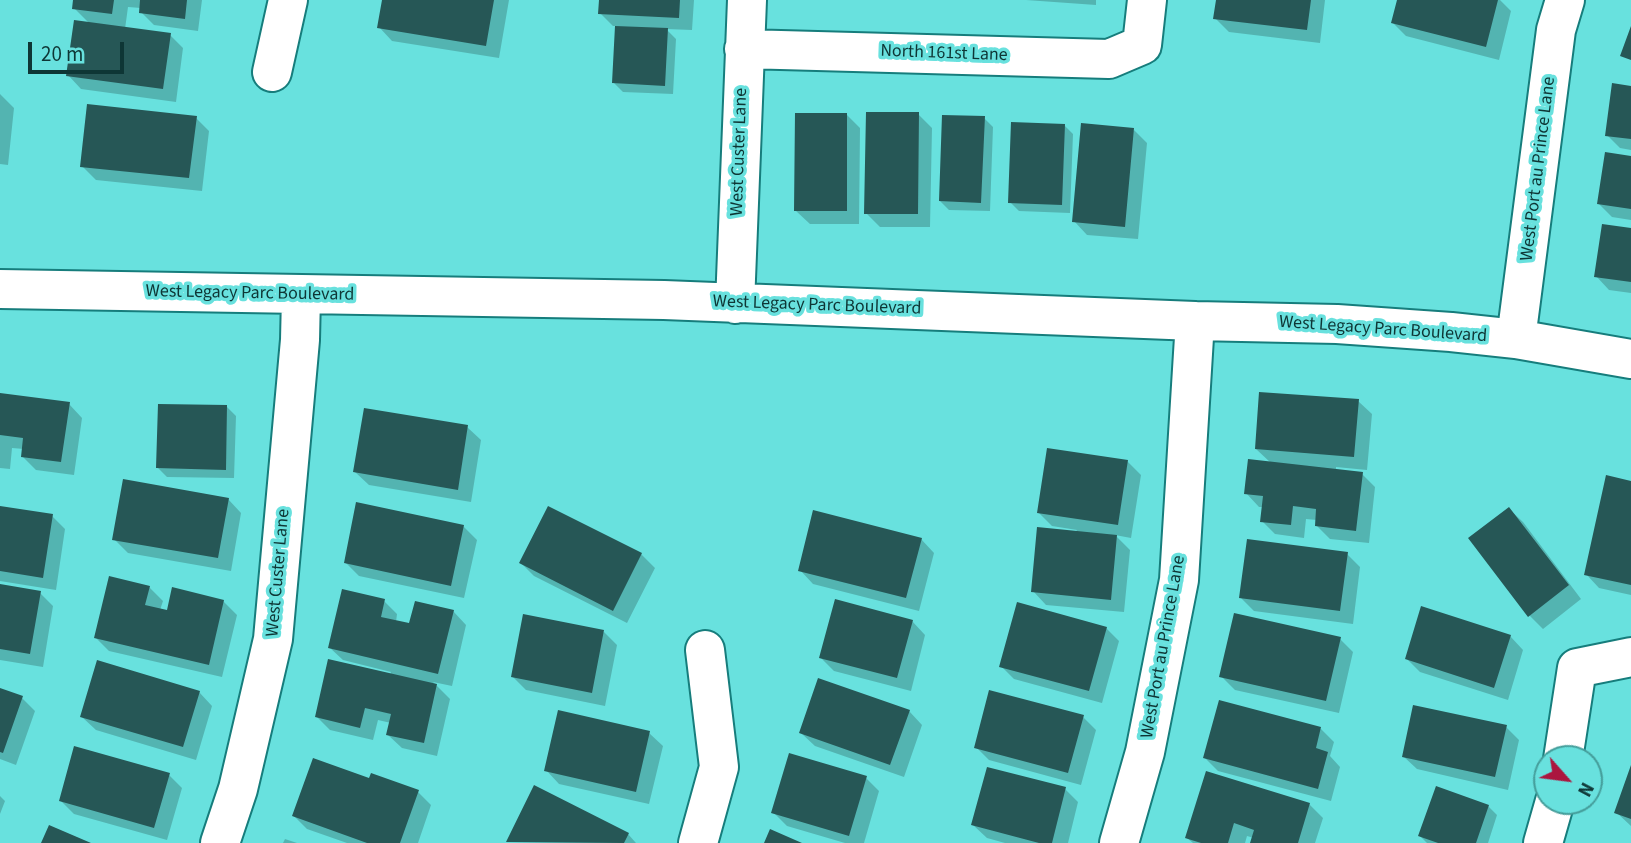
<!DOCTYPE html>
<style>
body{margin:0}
#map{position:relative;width:1631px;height:843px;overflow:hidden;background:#68e1de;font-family:"Source Sans 3",sans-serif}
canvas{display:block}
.north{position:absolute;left:1533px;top:745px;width:70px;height:70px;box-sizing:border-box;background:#68e1de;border:2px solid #449d9a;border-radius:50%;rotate:118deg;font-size:19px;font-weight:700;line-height:28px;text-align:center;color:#0e3635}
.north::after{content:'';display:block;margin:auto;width:24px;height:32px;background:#ab163f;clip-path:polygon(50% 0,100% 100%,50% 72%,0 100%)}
.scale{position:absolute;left:28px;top:42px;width:96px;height:32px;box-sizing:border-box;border:4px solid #0e3635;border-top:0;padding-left:9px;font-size:21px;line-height:24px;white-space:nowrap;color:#0e3635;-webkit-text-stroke:5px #68e1de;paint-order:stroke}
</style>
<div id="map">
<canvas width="1631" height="843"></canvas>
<div class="north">N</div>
<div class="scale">20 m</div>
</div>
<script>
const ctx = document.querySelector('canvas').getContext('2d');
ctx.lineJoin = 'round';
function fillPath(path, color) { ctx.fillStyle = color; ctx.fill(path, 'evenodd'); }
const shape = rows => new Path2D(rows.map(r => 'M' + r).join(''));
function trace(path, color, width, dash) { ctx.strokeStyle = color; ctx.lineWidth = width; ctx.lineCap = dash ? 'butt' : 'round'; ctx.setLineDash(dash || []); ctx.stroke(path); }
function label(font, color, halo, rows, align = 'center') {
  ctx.font = font + ' "Source Sans 3",sans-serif'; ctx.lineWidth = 7; ctx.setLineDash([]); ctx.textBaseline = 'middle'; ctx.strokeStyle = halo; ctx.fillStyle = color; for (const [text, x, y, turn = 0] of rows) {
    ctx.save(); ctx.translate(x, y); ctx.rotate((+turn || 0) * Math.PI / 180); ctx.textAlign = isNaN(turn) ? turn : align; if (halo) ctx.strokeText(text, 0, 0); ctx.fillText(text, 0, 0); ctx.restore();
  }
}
const shadow = shape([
 [75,0,202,0,198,31,154,25,141,12,141,8,128,7,125,29,170,35,183,48,176,102,81,89,68,75,90,24,74,8],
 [384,0,509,0,499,58,392,41,379,27],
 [600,0,694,0,692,30,666,29,676,39,673,94,623,92,614,83,617,26,613,26,600,13],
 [1026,0,1096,0,1096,5],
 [1218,0,1325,0,1320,43,1229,32,1215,18],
 [1399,0,1500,0,1511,11,1499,60,1406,36,1393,23],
 [1631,88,1631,150,1620,148,1607,135],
 [0,94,14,108,8,165,0,164],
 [918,114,932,128,930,227,880,227,866,213],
 [847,115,860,128,859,224,810,224,796,211],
 [196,118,209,131,202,191,96,180,82,166],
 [984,118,993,127,990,211,949,210,940,201],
 [1064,125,1073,134,1070,213,1019,211,1010,202],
 [1134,130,1147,143,1138,239,1087,235,1074,221],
 [1631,158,1631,220,1612,217,1599,204],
 [1631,230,1631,293,1609,290,1596,276],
 [0,395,69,404,82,418,74,475,36,470,22,456,24,449,12,448,10,469,0,468],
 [1358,401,1372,414,1367,470,1336,467,1336,470,1362,474,1375,487,1369,543,1330,539,1316,525,1317,520,1306,519,1304,538,1275,534,1262,521,1263,507,1259,507,1246,493,1271,463,1256,449],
 [227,407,236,416,234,478,167,477,158,468],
 [467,427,481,440,471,502,369,485,355,472],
 [1127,461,1141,475,1131,538,1115,535,1130,550,1124,612,1046,605,1033,591,1077,530,1052,526,1039,513],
 [1631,482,1631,595,1599,588,1586,574],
 [228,499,241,513,231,571,128,553,114,539],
 [0,508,52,516,65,529,56,590,0,581],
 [549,508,641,554,655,568,627,623,534,576,521,563],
 [1509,509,1523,522,1581,599,1543,629,1530,616,1470,539],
 [463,526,477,540,464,598,359,576,345,562],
 [921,539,934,553,919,611,813,584,800,570],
 [1347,554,1360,567,1353,624,1254,611,1241,598],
 [0,586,40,593,53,606,43,667,0,660],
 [149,587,163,601,160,610,168,612,223,601,237,615,222,677,109,651,96,638],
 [384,601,397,614,396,622,411,625,453,611,466,625,452,686,433,682,450,699,437,756,402,748,388,735,391,723,378,720,373,740,330,730,317,717,390,675,391,672,343,660,329,647],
 [912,621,925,635,911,691,834,671,821,658],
 [1106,628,1119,641,1102,703,1014,679,1001,666],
 [604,632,617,645,605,706,526,690,513,677],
 [1510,636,1523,650,1508,700,1420,672,1407,659],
 [1340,639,1353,652,1339,713,1235,690,1221,676],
 [0,690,22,698,35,711,16,765,0,759],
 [199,692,212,706,196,760,96,730,82,717],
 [909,711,922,725,904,777,815,746,801,733],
 [1083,717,1096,730,1081,785,989,760,976,747],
 [1506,727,1519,740,1508,790,1417,769,1403,756],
 [1321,729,1334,742,1330,756,1340,767,1331,801,1218,771,1205,758],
 [649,733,663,746,649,804,559,784,546,770],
 [1631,770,1631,826,1616,812],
 [1207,773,1309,804,1323,818,1315,843,1252,843,1254,838,1247,836,1245,843,1193,843,1187,838],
 [169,775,182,788,167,840,74,814,61,801],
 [866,778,879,791,864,843,845,843,787,826,773,812],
 [370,780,418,792,431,805,418,843,347,843,307,829,294,816],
 [1065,789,1078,802,1068,843,1005,843,987,838,973,825],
 [0,796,5,801,0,814],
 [1488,806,1497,815,1488,843,1427,843,1420,836],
 [628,834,636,843,508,842],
 [285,839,297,843,283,843]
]);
const building = shape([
 [73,0,114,0,112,14,72,9],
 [140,0,187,0,185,19,139,13],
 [382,0,494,0,486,46,377,28],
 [599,0,680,0,679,18,598,14],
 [1216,0,1311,0,1307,30,1213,19],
 [1397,0,1498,0,1486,47,1391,23],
 [74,20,171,33,163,89,66,76],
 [615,26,668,28,665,86,612,83],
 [1631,26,1631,60,1620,56],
 [1612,83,1631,86,1631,139,1605,136],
 [87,104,197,116,189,178,80,167],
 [866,112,919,112,918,214,864,214],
 [795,113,847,113,847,211,794,211],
 [942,115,985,116,981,203,939,201],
 [1011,122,1065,124,1062,205,1008,203],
 [1081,123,1134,128,1125,227,1072,222],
 [1605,152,1631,156,1631,209,1597,204],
 [1602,224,1631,228,1631,282,1594,277],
 [1259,392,1359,399,1354,457,1255,449],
 [0,393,70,402,61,462,21,457,23,438,0,435],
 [158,404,227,405,226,470,156,468],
 [364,408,468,425,458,490,353,472],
 [1047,448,1128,460,1118,525,1037,513],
 [1248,459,1363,472,1356,531,1315,526,1316,509,1293,506,1291,525,1260,522,1263,496,1244,494],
 [1606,475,1631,481,1631,585,1584,575],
 [123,479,229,498,218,558,112,540],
 [356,502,464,525,451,586,344,563],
 [0,506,53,514,43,578,0,571],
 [548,506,642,553,613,611,519,563],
 [1509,507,1569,585,1528,617,1468,538],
 [813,510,922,538,906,598,798,571],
 [1037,527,1117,535,1111,600,1031,592],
 [1247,539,1348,552,1340,611,1239,598],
 [109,576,150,586,145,605,167,610,172,587,224,600,209,665,94,638],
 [0,584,41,591,30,654,0,649],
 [342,589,385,599,381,617,409,623,415,601,454,610,438,674,328,648],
 [835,599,913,620,897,678,819,658],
 [1017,602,1107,627,1089,691,999,667],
 [1421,606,1511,635,1494,688,1405,659],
 [1234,613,1341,637,1326,701,1219,677],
 [523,614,604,630,592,693,511,677],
 [328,659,437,684,424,743,386,735,391,714,365,708,360,728,315,717],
 [97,660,200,691,183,747,80,717],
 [818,678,910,710,890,765,799,733],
 [0,688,23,696,3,753,0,752],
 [989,690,1084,715,1068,773,974,748],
 [1219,700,1321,727,1316,748,1328,752,1318,789,1203,758],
 [1413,705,1507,725,1495,777,1402,757],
 [558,710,650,731,636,792,544,771],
 [74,746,170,773,154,828,59,801],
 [789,753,867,776,849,836,771,813],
 [313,758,369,778,371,773,419,790,400,843,367,843,292,816],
 [1631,765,1631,819,1614,813],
 [987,767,1066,787,1052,843,1039,843,971,825],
 [1206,771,1310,803,1298,843,1250,843,1254,830,1234,823,1228,843,1201,843,1185,838],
 [534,785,629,833,624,843,506,842],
 [1436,786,1489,805,1476,843,1438,843,1418,836],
 [49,825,91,843,41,843],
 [770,829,802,843,764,843]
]);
const minor = shape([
 [744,49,1109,59,1142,45,1147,0],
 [272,72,288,0],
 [0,289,664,300,1195,321,1337,324,1451,332,1516,339,1631,359],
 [735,304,747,0],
 [1516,339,1556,30,1565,0],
 [1563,759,1577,668,1631,657],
 [220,843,238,789,273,639,300,340,301,296],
 [698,843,719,767,705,650],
 [1119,843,1145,752,1179,580,1195,321],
 [1543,843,1555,801]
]);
const streetNames = [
 ["North 161st Lane",944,54,2],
 ["West Custer Lane",740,152,-88],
 ["West Port au Prince Lane",1539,169,-83],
 ["West Legacy Parc Boulevard",250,294,1],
 ["West Legacy Parc Boulevard",817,306,2],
 ["West Legacy Parc Boulevard",1383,330,4],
 ["West Custer Lane",279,573,-85],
 ["West Port au Prince Lane",1164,647,-80]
];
fillPath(shadow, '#0003');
fillPath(building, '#265756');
trace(minor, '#167d7c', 42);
trace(minor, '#fff', 38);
label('18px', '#0e3635', '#68e1de', streetNames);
</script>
